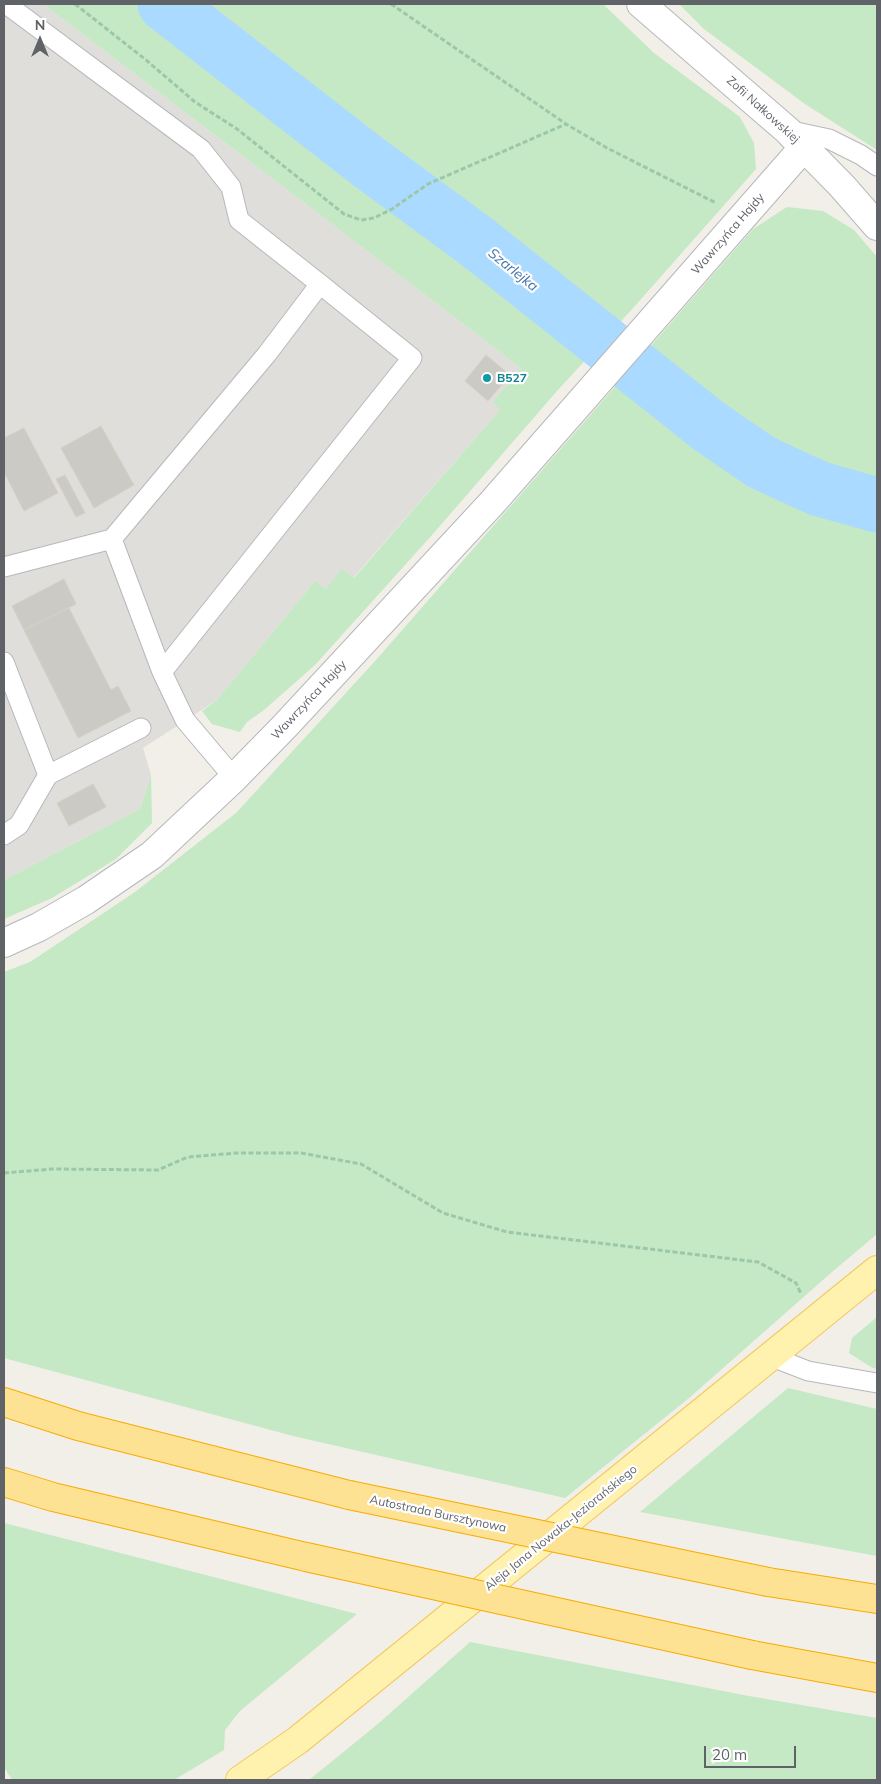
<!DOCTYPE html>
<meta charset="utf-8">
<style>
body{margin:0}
#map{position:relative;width:881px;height:1784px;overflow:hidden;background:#f1efe8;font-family:Mulish,sans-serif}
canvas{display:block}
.frame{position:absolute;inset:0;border:5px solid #5f6368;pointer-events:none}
.north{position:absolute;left:15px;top:15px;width:50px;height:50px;-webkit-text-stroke:4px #fff;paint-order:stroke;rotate:0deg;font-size:14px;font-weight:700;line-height:20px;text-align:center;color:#5f6368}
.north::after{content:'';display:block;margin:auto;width:18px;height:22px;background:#5f6368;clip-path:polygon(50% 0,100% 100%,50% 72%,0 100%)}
.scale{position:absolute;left:704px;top:1746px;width:92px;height:22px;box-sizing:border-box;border:2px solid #5f6368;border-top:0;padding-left:6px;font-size:15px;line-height:18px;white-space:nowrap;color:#5f6368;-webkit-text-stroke:4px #fff;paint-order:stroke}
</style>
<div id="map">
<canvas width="881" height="1784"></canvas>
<div class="frame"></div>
<div class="north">N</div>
<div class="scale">20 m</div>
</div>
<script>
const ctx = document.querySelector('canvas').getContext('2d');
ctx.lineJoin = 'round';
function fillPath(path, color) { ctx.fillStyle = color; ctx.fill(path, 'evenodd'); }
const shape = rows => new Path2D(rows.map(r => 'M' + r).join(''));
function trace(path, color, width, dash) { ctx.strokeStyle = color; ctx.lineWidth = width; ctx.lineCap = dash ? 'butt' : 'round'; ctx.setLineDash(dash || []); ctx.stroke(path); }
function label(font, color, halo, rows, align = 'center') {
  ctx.font = font + ' Mulish,sans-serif'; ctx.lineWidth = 4.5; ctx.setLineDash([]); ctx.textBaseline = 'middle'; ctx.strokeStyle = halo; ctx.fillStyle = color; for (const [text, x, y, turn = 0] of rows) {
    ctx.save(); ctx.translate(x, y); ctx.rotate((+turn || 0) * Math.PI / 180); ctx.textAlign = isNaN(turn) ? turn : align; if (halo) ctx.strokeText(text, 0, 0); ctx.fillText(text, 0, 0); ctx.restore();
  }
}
const industrial = shape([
 [4,4,43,4,521,368,494,400,501,409,353,578,326,589,315,581,217,700,143,748,151,775,140,809,4,880]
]);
const green = shape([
 [43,4,603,4,654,53,740,117,754,143,756,169,634,307,557,391,432,535,315,665,264,710,247,722,240,732,212,724,202,711,217,700,315,581,326,589,342,569,354,578,500,410,493,401,521,368],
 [679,4,877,4,877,150,805,104,704,29],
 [787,207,823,211,854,230,877,257,877,1234,832,1272,689,1398,565,1498,293,1436,4,1358,4,972,30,962,135,892,236,813,376,660,753,229],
 [151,775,152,823,116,859,52,898,4,919,4,880,140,809],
 [877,1317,877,1369,871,1367,849,1353,852,1338],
 [788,1388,877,1409,877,1556,640,1512],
 [4,1523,357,1614,240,1711,225,1730,224,1750,174,1780,12,1780,4,1767],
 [470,1642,749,1696,877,1718,877,1780,309,1780,379,1723]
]);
const river = shape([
 [165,4,367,161,477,242,710,427,761,462,793,477,820,489,877,505]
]);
const building = shape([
 [486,355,510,375,488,401,465,381,486,355],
 [101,426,134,485,94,508,61,448,101,426],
 [24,428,58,493,24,511,4,472,4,438,24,428],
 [65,475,85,513,76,517,56,479,65,475],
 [64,579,76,604,24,630,12,606,64,579],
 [69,608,111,690,118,686,131,711,78,738,24,630,69,608],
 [93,784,106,807,69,826,57,803,93,784]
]);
const path = shape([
 [75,4,146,60,195,102,237,129,344,214,361,220,374,218,392,209,428,184,566,124,607,148,716,203],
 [391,4,566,124],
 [4,1173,52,1169,158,1170,188,1157,237,1153,301,1153,361,1164,443,1213,507,1232,758,1262,796,1283,801,1294]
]);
const service = shape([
 [6,4,201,149,231,187,239,220,320,284,267,354,112,539,162,672,185,720,234,778],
 [787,130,829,139,861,155,877,166],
 [4,567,112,539],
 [4,662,48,775,141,728],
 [162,672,412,358,320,284],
 [4,835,19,825,48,775],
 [772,1357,808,1371,877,1383]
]);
const minor = shape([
 [4,943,39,927,86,900,152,855,234,778,284,727,491,504,804,147]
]);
const tertiary = shape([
 [641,4,787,130,842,186,877,226]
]);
const primary = shape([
 [240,1780,298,1740,877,1270]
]);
const motorway = shape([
 [4,1402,78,1426,349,1495],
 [4,1482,53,1497,306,1557],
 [768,1582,877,1599],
 [752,1655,877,1678]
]);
const motorwayBridge = shape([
 [349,1495,768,1582],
 [306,1557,752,1655]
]);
const markers = [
 [487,378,5,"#0f9aa8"]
];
const streetNames = [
 ["Zofii Nałkowskiej",763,110,42],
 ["Wawrzyńca Hajdy",728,234,-49],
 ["Wawrzyńca Hajdy",309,700,-47],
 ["Autostrada Bursztynowa",438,1514,12],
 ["Aleja Jana Nowaka-Jeziorańskiego",561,1528,-39]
];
const cultureNames = [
 ["B527",497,378]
];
const waterNames = [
 ["Szarlejka",513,270,39]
];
fillPath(industrial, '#e0deda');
fillPath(green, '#c5e8c5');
trace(river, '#aadaff', 55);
fillPath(building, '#cccac5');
trace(building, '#d6d1c6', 1);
trace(service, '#b5b8bc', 21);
trace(minor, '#b5b8bc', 30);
trace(tertiary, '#b5b8bc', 30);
trace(primary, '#f2c960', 30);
trace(motorway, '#f9ab00', 30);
trace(path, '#9cc7a9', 3, [5, 2.5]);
trace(service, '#fff', 19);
trace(minor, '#fff', 28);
trace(tertiary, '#fff', 28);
trace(primary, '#fff2af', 28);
trace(motorway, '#fde293', 28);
trace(motorwayBridge, '#f9ab00', 30, []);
trace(motorwayBridge, '#fde293', 28);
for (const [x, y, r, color] of markers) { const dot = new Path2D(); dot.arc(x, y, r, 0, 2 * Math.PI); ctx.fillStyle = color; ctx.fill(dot); trace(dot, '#fff', 2); }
label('12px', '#5f6368', '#fff', streetNames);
label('bold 12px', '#0d838f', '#fff', cultureNames, 'left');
label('italic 14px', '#4174aa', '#fff', waterNames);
</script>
